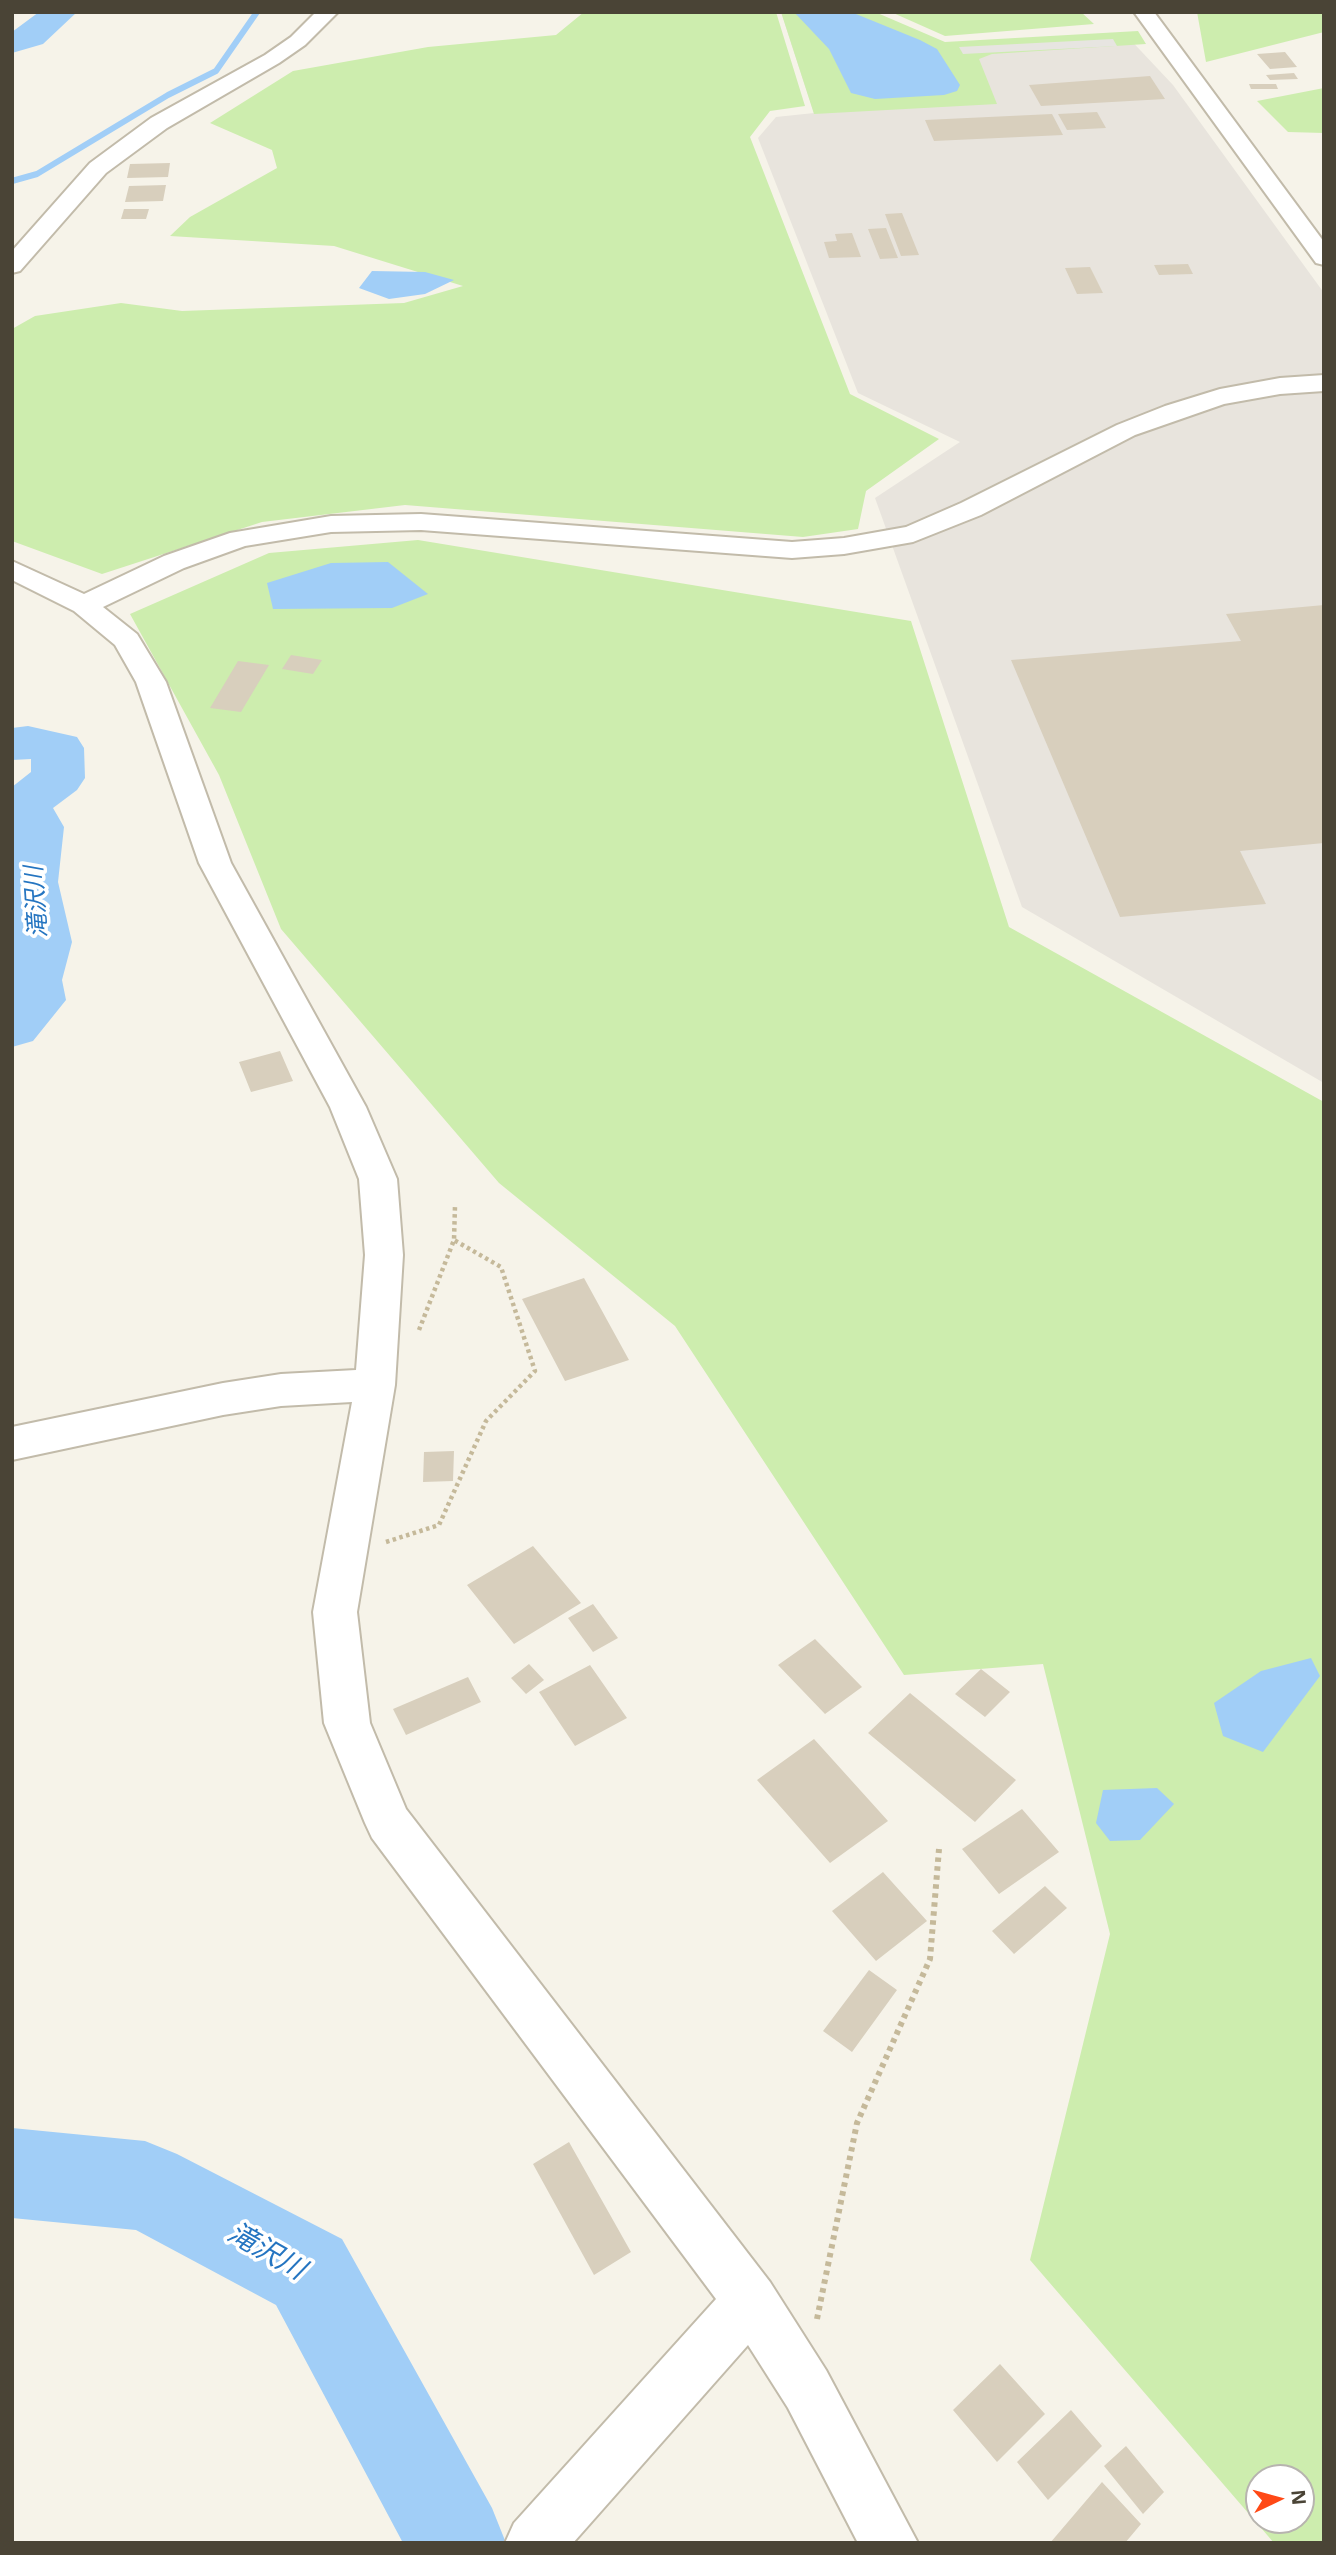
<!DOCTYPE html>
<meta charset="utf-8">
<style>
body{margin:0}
#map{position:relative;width:1336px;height:2555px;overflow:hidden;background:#f6f3e9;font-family:"Open Sans",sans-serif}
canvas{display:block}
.frame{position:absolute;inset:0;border:14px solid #4a4436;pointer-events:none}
.north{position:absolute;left:1245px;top:2464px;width:70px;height:70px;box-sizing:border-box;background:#fff;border:2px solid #b7b4af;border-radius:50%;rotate:85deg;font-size:19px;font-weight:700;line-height:28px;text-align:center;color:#4a4436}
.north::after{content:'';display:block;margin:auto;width:24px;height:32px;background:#ff4916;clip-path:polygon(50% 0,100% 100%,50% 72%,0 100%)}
</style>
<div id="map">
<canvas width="1336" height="2555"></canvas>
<div class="frame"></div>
<div class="north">N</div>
</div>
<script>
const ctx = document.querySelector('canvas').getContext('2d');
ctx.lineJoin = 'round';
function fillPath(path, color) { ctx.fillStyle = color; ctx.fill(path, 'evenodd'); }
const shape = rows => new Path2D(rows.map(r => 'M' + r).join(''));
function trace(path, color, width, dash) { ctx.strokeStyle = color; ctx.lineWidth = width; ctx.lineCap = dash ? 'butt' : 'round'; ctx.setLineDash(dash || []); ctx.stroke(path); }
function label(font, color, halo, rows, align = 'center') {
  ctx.font = font + ' "Open Sans","Noto Sans JP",sans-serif'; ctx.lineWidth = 7; ctx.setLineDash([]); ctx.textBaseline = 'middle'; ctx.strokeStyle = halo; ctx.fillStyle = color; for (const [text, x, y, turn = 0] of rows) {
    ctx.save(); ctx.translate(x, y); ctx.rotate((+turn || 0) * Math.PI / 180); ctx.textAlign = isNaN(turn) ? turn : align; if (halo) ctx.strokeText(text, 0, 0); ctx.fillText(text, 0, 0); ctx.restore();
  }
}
const industrial = shape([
 [781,12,939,44,1125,34,1173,85,1324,293,1324,1083,1022,907,875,498,960,442,858,393,758,138,776,117,814,113]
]);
const green = shape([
 [584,12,776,12,805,106,770,111,750,137,850,394,939,439,866,491,858,529,803,537,405,505,262,522,102,574,12,541,12,329,35,316,121,303,182,311,404,303,463,286,334,246,170,236,190,217,277,168,272,150,210,123,293,71,428,47,556,35],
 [781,12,875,12,945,42,1138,31,1146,44,992,54,979,59,997,104,814,114],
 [891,12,1081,12,1094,24,945,36],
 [1197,12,1324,12,1324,32,1206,62],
 [1324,88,1324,133,1288,132,1257,101],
 [418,540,911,621,1009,927,1324,1102,1324,2543,1274,2543,1030,2260,1110,1934,1043,1664,904,1675,675,1326,499,1183,281,929,219,775,130,614,269,553],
 [1259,2478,1301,2478,1301,2520,1259,2520]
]);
const parking = shape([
 [1113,39,1117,46,963,54,959,47]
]);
const water = shape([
 [794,12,851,12,920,40,937,49,960,85,957,91,944,95,875,99,851,93,829,49],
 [372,271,425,272,454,280,425,294,389,299,359,288],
 [388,562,428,594,392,608,273,609,267,583,331,563],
 [1311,1658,1320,1676,1263,1752,1223,1736,1214,1703,1261,1671],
 [1157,1788,1174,1804,1140,1840,1110,1841,1096,1823,1103,1790]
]);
const stream = shape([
 [12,181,37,174,168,95,216,71,257,12]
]);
const river = shape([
 [39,12,77,12,43,44,12,53,12,32,39,12],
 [28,726,77,737,84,748,85,778,77,790,53,808,64,827,58,882,72,942,62,980,66,1000,33,1041,12,1047,12,787,31,772,31,759,12,760,12,728,28,726],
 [12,2128,145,2141,177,2154,342,2239,492,2508,506,2543,403,2543,276,2305,136,2230,12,2218,12,2128]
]);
const building = shape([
 [1285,52,1297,67,1270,69,1257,54],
 [1294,73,1298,79,1270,80,1266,75],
 [1150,76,1165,99,1041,106,1029,85],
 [1249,84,1276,84,1278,89,1251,89],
 [1097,112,1106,128,1067,130,1058,114],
 [1052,114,1063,135,934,141,925,120],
 [170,163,168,177,127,178,130,164],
 [166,185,163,201,125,202,129,186],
 [124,209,149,209,146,219,121,219],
 [902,213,919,255,901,256,885,214],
 [886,228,898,258,880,259,868,229],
 [852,233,861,257,829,258,824,242,837,241,835,234],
 [1188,264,1193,274,1159,275,1154,265],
 [1090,267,1103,293,1077,294,1065,268],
 [1324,605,1324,843,1240,851,1266,904,1120,917,1011,660,1241,641,1226,614],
 [291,655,322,660,313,674,282,669],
 [238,661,269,665,241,712,210,708],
 [280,1051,293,1081,251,1092,239,1062],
 [584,1278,629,1360,565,1381,522,1299],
 [454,1451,453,1481,423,1482,424,1452],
 [533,1546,581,1603,514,1644,467,1585],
 [593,1604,618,1638,593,1652,568,1618],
 [815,1639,862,1687,825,1714,778,1665],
 [529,1664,544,1680,526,1694,511,1678],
 [590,1665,627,1718,575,1746,539,1692],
 [981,1669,1010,1692,985,1717,955,1694],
 [468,1677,481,1702,406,1735,393,1709],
 [910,1693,1016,1780,975,1822,868,1733],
 [814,1739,888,1821,830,1863,757,1780],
 [1022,1809,1059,1852,999,1894,962,1849],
 [883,1872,927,1921,876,1961,832,1911],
 [1045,1886,1067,1908,1014,1954,992,1931],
 [869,1970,897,1990,852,2052,823,2031],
 [569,2142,631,2252,594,2275,533,2164],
 [1000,2364,1045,2414,997,2462,953,2410],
 [1071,2410,1102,2446,1048,2500,1017,2462],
 [1126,2446,1164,2492,1143,2514,1104,2466],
 [1102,2482,1141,2524,1125,2543,1050,2543]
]);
const pathFar1 = shape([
 [419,1330,454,1240,455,1206],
 [386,1542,439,1525,486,1421,535,1371,501,1267,454,1240]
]);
const path = shape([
 [817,2319,857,2123,930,1959,939,1849]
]);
const minor = shape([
 [316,12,338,12,305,45,279,63,167,128,106,173,20,271,12,273,12,251,90,163,151,118,265,55,291,37,316,12],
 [1134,12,1154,12,1324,242,1324,265,1316,263,1134,12],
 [1324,375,1324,391,1280,394,1224,404,1135,435,981,515,913,542,844,554,792,558,421,530,331,532,245,546,184,568,103,607,137,634,166,682,231,863,366,1107,397,1179,403,1255,395,1385,357,1612,370,1723,406,1809,770,2282,826,2370,918,2543,858,2543,788,2408,748,2345,573,2543,505,2543,514,2523,716,2299,372,1838,365,1823,324,1723,313,1612,352,1402,281,1406,223,1415,12,1460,12,1427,223,1383,281,1374,356,1370,365,1255,359,1179,330,1107,199,863,136,682,115,645,74,611,12,580,12,561,84,594,164,556,230,533,331,516,421,514,792,542,844,538,906,527,961,503,1117,425,1165,406,1220,389,1280,378,1324,375]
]);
const waterNames = [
 ["滝沢川",37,902,-94]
];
const nearWaternames = [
 ["滝沢川",266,2252,30]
];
fillPath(industrial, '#e8e4dd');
fillPath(green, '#cdedae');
fillPath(parking, '#e7e5e1');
fillPath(water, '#a1cef7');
trace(stream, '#a1cef7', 6);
fillPath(river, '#a1cef7');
fillPath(building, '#d8cfbd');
trace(minor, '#c2bbaa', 4);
trace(pathFar1, '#c5b99a', 4.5, [3.5, 3.5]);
trace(path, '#c5b99a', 6, [4.5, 4.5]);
fillPath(minor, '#fff');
label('italic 24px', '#2575c1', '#fff', waterNames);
label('italic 28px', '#2575c1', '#fff', nearWaternames);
</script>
